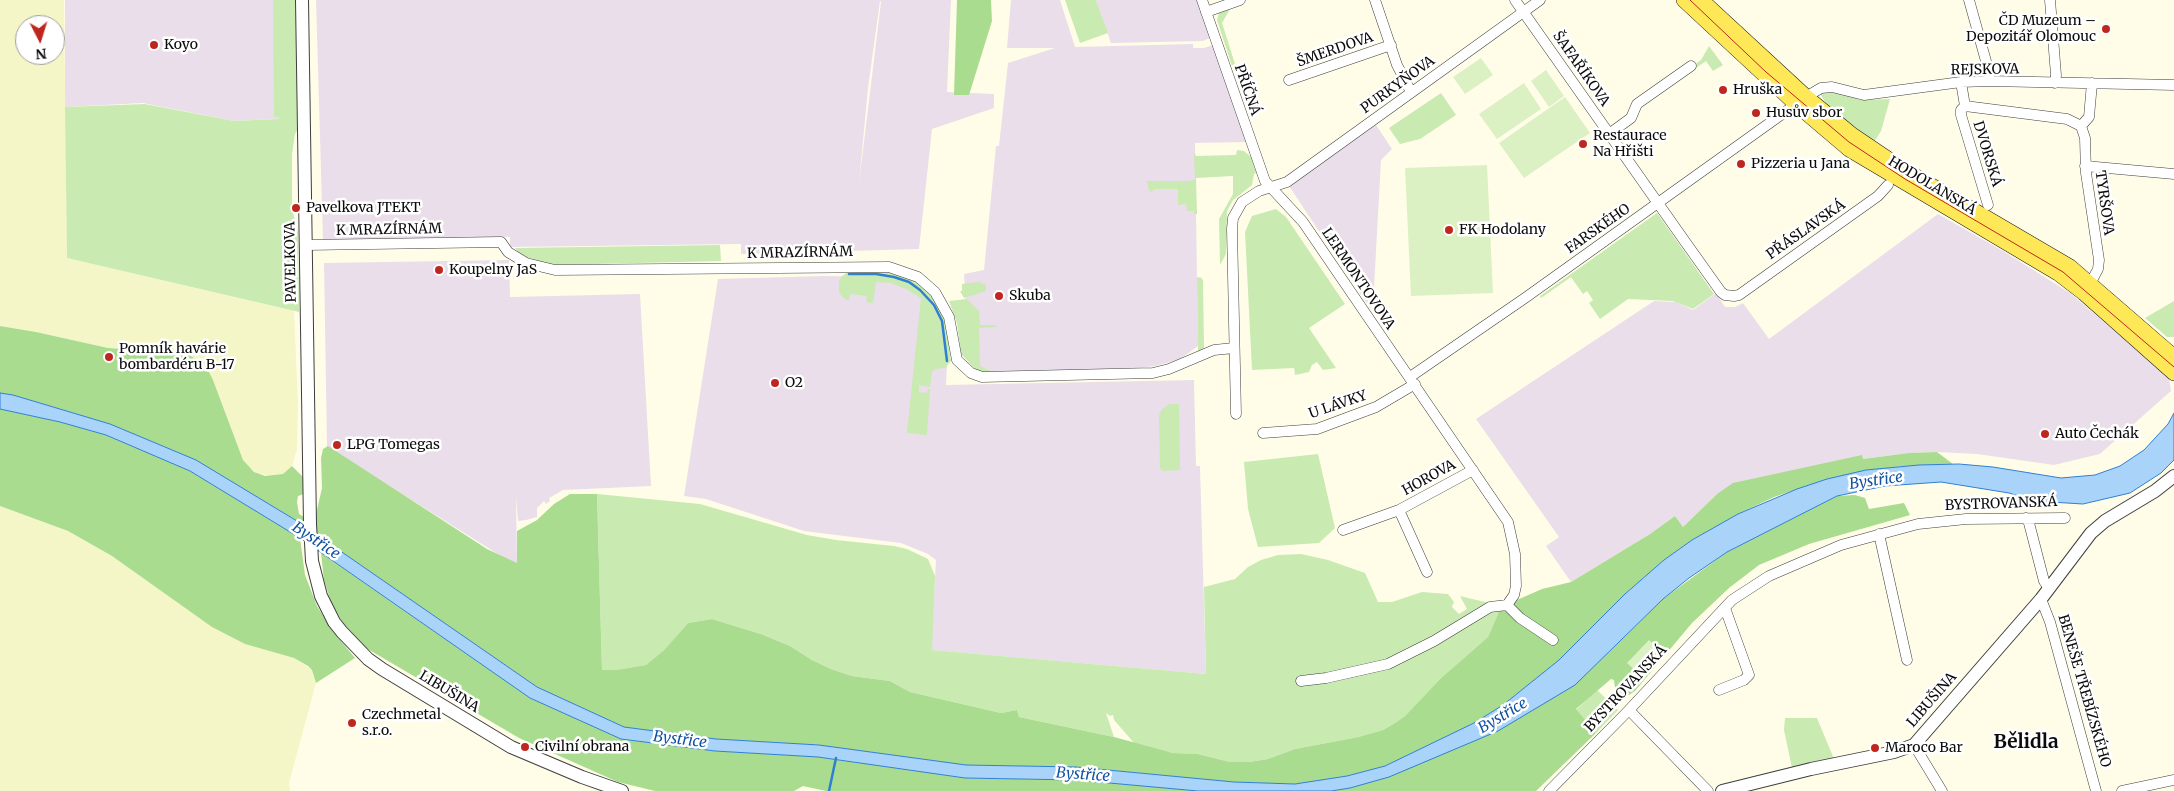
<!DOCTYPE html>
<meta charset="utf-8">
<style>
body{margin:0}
#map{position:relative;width:2174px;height:791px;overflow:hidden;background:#fffde8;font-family:Merriweather,serif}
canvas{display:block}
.north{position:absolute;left:15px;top:15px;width:50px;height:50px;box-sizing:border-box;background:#fff;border:1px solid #9d9d9d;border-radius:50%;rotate:175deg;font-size:14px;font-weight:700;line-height:20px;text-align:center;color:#0b0b0b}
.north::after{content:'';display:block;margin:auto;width:18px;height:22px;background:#bf271e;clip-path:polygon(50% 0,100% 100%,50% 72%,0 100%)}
</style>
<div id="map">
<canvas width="2174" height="791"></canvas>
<div class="north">N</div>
</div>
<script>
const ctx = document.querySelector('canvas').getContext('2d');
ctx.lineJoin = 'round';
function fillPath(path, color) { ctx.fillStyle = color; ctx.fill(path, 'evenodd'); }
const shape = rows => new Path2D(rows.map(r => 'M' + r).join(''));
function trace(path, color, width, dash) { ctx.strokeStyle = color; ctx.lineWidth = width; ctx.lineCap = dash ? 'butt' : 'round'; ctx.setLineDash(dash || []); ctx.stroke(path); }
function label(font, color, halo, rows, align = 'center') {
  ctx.font = font + ' Merriweather,serif'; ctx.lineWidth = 5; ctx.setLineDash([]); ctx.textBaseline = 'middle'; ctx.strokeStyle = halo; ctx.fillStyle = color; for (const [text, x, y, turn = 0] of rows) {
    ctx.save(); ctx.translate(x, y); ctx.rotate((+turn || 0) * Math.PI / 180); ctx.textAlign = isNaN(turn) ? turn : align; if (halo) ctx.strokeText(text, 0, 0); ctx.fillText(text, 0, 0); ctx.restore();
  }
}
const industrial = shape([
 [65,0,296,0,298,118,234,121,143,103,65,107],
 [316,0,951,0,947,92,994,94,994,108,932,129,919,249,741,254,741,244,510,247,510,237,323,240],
 [880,1,881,2,859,183,868,88],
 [1011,0,1060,0,1075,47,1193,44,1193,48,1204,48,1213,45,1246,142,1195,143,1198,346,1180,359,1156,366,1134,368,993,372,973,364,966,308,964,274,984,270,996,146,999,146,1008,63,1055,48,1007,48],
 [1096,0,1202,0,1203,17,1210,38,1203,41,1111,43],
 [1376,125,1392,149,1381,160,1373,306,1370,308,1289,186],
 [1938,214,2003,251,2070,293,2169,378,2171,391,2100,454,2054,465,1977,454,1937,452,1909,453,1863,459,1717,494,1683,527,1675,516,1650,534,1571,582,1546,546,1559,537,1476,419,1654,301,1676,302,1693,310,1716,293,1725,307,1735,307,1743,303,1769,339],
 [509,260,510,297,640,294,651,486,563,490,549,498,550,501,546,504,544,501,537,508,537,517,526,520,518,521,516,497,517,566,327,447,324,263],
 [824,276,888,277,929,302,947,363,946,385,1194,380,1196,466,1200,466,1206,674,931,650,936,560,928,554,901,543,804,531,706,499,684,496,718,279]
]);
const farmland = shape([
 [0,0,64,0,67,258,294,311,298,402,297,449,292,466,283,474,274,476,258,474,248,467,243,460,213,380,209,372,198,360,187,354,176,353,108,348,36,332,0,326],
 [25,25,55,25,55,55,25,55],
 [0,506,68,531,112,556,245,644,294,658,312,670,316,683,289,783,290,791,0,791]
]);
const green = shape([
 [273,0,297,0,299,123,297,126,299,127,295,134,292,154,292,208,298,232,299,312,67,258,65,107,145,104,234,121,279,119,279,117,274,117],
 [1065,0,1096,0,1108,33,1080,43],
 [1230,9,1222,23,1235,64,1232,66,1217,20,1219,13],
 [1709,46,1723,65,1713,71,1706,61,1696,68,1694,65,1701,60],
 [1826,91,1845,94,1860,100,1890,99,1881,131,1874,142,1827,105,1820,94],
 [1441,93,1456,115,1420,139,1400,144,1389,128],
 [1237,150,1244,151,1251,157,1256,173,1254,174,1252,185,1233,200,1227,211,1226,254,1220,265,1219,219,1233,194,1233,176,1196,178,1197,214,1194,214,1194,211,1187,211,1186,204,1178,205,1178,189,1154,189,1152,192,1149,191,1147,181,1191,181,1195,179,1194,153,1196,156,1236,155],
 [1276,209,1286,217,1345,304,1309,328,1336,368,1323,370,1317,362,1312,365,1309,372,1295,375,1294,368,1252,370,1245,232,1252,216],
 [1657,213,1714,294,1693,309,1673,301,1628,299,1600,319,1589,303,1593,300,1587,291,1583,294,1571,277,1541,298,1540,296],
 [720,245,721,261,552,265,520,255,515,248],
 [849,271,888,271,915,280,933,296,945,318,951,361,945,368,935,369,932,372,930,387,919,385,919,392,927,393,928,389,930,389,927,435,907,433,921,298,906,289,891,283,876,282,873,303,866,302,867,296,850,294,849,300,846,300,839,293,839,282,841,277],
 [1197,277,1202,278,1203,281,1204,349,1198,352],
 [979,282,986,285,986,291,964,298,960,291,962,291,962,284],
 [967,299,979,311,980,325,996,325,996,327,979,328,980,366,993,372,982,372,975,369,961,354,957,323,949,301],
 [2174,301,2174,337,2167,337,2145,318],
 [1170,404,1179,404,1180,470,1163,471,1160,468,1159,415,1162,409],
 [1318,454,1335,528,1319,543,1258,547,1248,509,1244,462],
 [597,494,700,504,807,535,836,540,894,546,907,549,928,559,935,576,932,650,1206,674,1204,587,1235,579,1248,567,1261,560,1278,555,1301,554,1328,560,1365,573,1378,602,1392,602,1422,592,1448,594,1454,602,1452,607,1459,614,1467,609,1460,596,1489,603,1428,640,1385,661,1309,685,1333,682,1389,668,1501,607,1488,637,1441,678,1405,716,1395,723,1383,730,1358,737,1295,749,1268,759,1249,762,1230,762,1198,754,1173,753,1135,744,1114,720,1113,715,1110,716,1106,713,1114,737,1019,717,1017,710,1001,713,910,692,890,681,852,676,831,669,812,660,790,646,761,634,712,619,688,623,664,650,646,665,616,670,602,670],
 [1597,690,1618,710,1596,733,1576,710],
 [1785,718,1817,718,1834,759,1792,768,1784,730]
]);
const forest = shape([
 [957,0,991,0,992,21,969,95,954,95],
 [0,326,36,332,108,348,176,353,187,354,198,360,209,372,213,380,243,460,254,472,265,476,283,474,292,466,304,478,304,494,298,496,297,502,299,514,314,523,322,488,321,458,323,449,328,446,487,549,517,563,517,531,537,520,554,504,570,494,597,494,602,670,616,670,646,665,664,650,688,623,712,619,761,634,790,646,812,660,831,669,852,676,890,681,910,692,1001,713,1017,710,1019,717,1114,737,1173,753,1198,754,1230,762,1249,762,1268,759,1295,749,1358,737,1383,730,1395,723,1405,716,1441,678,1488,637,1501,607,1542,589,1571,582,1650,534,1675,516,1683,527,1717,494,1733,483,1862,455,1863,459,1909,453,1937,452,1953,464,1894,467,1827,479,1774,497,1738,514,1692,540,1664,560,1625,594,1559,660,1503,705,1474,723,1385,766,1347,776,1295,784,1234,782,1076,767,966,765,819,745,716,739,624,727,537,687,297,521,196,460,110,424,13,395,0,393],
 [0,409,60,422,106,435,190,471,300,538,305,575,317,606,331,629,355,658,316,683,312,670,308,666,294,658,245,644,212,627,112,556,68,531,0,506],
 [1855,495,1865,498,1869,509,1904,503,1910,515,1809,544,1759,565,1729,588,1692,623,1635,691,1629,695,1620,694,1615,688,1614,680,1611,679,1576,709,1596,733,1536,791,1331,791,1350,788,1608,653,1663,599,1727,552,1837,496],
 [321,553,530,698,621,739,715,751,818,757,965,778,1075,780,1198,791,826,791,803,786,794,791,655,791,618,782,519,738,366,648,343,623,331,602,324,580]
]);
const pitch = shape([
 [1481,58,1493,75,1465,94,1453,77],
 [1546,70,1564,96,1549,107,1531,81],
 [1524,83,1541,109,1497,139,1479,114],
 [1565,97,1590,133,1524,178,1499,143],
 [1487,165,1493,293,1411,296,1405,168],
 [1649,640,1662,652,1640,675,1627,663]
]);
const water = shape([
 [0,393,13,395,110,424,196,460,297,521,537,687,624,727,716,739,819,745,966,765,1076,767,1234,782,1295,784,1347,776,1385,766,1474,723,1503,705,1559,660,1625,594,1664,560,1692,540,1738,514,1797,489,1827,479,1866,470,1919,465,1959,464,1993,467,2061,478,2095,475,2120,466,2144,450,2168,424,2174,413,2174,460,2161,473,2130,493,2083,504,2034,501,2009,493,1941,482,1885,486,1837,496,1727,552,1689,578,1663,599,1575,685,1498,731,1389,777,1350,788,1331,791,1198,791,1076,780,965,778,818,757,715,751,621,739,530,698,300,538,190,471,106,435,60,422,0,409,0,393]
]);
const stream = shape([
 [849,274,876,274,894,277,909,282,920,290,934,305,942,321,947,361],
 [829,791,836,758]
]);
const minor = shape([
 [1202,0,1265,181,1303,222,1508,522,1515,554,1516,586,1514,595,1507,605],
 [1375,0,1397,65,1411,92],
 [1515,0,1686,243,1721,292,1725,295,1734,296,1739,295,1878,196,1888,185],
 [1969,0,1989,72,1989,81],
 [2050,0,2056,75,2055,83],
 [1206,12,1240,0],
 [1289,80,1391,45],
 [1961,82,1965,106,1961,110,1961,115,1988,205],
 [1965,106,2067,119,2081,126,2085,138,2086,173,2099,260,2098,269,2088,288],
 [2081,126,2089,117,2092,83],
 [1609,134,1631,118,1637,104,1691,66],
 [2085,166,2174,174],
 [306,245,501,242,508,252,526,263,555,270,889,267,918,277,935,292,949,317,957,360,971,373,982,377,1153,373,1169,369,1214,350,1234,348],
 [1410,377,1525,298,1806,97,1821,88,1832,87,1864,95,1961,82,1989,81,2174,85],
 [1236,414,1232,229,1233,218,1242,202,1259,191,1287,182,1540,0],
 [1263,433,1317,429,1376,407,1415,384],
 [1399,510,1427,572],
 [2026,518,2029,523,2044,581,2049,588],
 [1343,530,1399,510,1473,470],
 [1879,534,1907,660],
 [2041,599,2050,622,2096,791],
 [1507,605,1520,618,1553,640],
 [1301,681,1326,678,1388,664,1434,641,1490,607,1507,605],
 [1719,690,1744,680,1749,675,1725,608],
 [1629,710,1708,791],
 [1914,745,1942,791],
 [1549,791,1629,710,1732,600,1769,576,1841,545,1918,524,1966,519,2065,518],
 [2122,791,2174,780]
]);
const tertiary = shape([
 [302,0,310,524,312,561,321,596,334,622,342,632,368,659,382,669,511,747,582,777,622,791],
 [1722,791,1811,769,1894,752,1914,745,2041,599,2091,533,2105,521,2155,491,2174,476]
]);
const primary = shape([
 [1684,0,1796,104,1849,149,2058,273,2084,293,2174,373],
 [1701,0,1806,97,1852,135,1901,168,2070,267,2174,357]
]);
const tram = shape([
 [1690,0,1766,72,1849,142,1905,179,2063,272,2174,367]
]);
const markers = [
 [2106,29,5,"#bf271e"],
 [154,45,5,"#bf271e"],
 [1723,90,5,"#bf271e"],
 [1756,113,5,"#bf271e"],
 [1583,144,5,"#bf271e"],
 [1741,164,5,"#bf271e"],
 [296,208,5,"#bf271e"],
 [1449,230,5,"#bf271e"],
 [439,270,5,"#bf271e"],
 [999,296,5,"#bf271e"],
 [109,357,5,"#bf271e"],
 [775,383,5,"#bf271e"],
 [2045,434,5,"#bf271e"],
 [337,445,5,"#bf271e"],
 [352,723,5,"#bf271e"],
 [525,747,5,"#bf271e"],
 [1875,748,5,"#bf271e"]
];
const poiNames = [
 ["ČD Muzeum –",2096,21,"right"],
 ["Depozitář Olomouc",2096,37,"right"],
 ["Koyo",164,45],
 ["Hruška",1733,90],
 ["Husův sbor",1766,113],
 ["Restaurace",1593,136],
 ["Na Hřišti",1593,152],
 ["Pizzeria u Jana",1751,164],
 ["Pavelkova JTEKT",306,208],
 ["FK Hodolany",1459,230],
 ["Koupelny JaS",449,270],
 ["Skuba",1009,296],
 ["Pomník havárie",119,349],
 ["bombardéru B-17",119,365],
 ["O2",785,383],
 ["Auto Čechák",2055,434],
 ["LPG Tomegas",347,445],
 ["Czechmetal",362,715],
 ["s.r.o.",362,731],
 ["Civilní obrana",535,747],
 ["Maroco Bar",1885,748]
];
const streetNames = [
 ["ŠMERDOVA",1335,50,-19],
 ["ŠAFAŘÍKOVA",1581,69,55],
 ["REJSKOVA",1985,70,-1],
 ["PURKYŇOVA",1398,85,-36],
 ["PŘÍČNÁ",1247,90,71],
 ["DVORSKÁ",1987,154,73],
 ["HODOLANSKÁ",1932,186,31],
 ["TYRŠOVA",2104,203,82],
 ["FARSKÉHO",1598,229,-35],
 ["K MRAZÍRNÁM",389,230,-1],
 ["PŘÁSLAVSKÁ",1806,230,-35],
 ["K MRAZÍRNÁM",800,253,-1],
 ["PAVELKOVA",291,262,-91],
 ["LERMONTOVOVA",1358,279,56],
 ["U LÁVKY",1338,405,-19],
 ["HOROVA",1429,478,-29],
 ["BYSTROVANSKÁ",2001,504,-2],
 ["BYSTROVANSKÁ",1626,689,-47],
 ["BENEŠE TŘEBÍZSKÉHO",2084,691,74],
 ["LIBUŠINA",449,692,31],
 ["LIBUŠINA",1932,700,-49]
];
const waterNames = [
 ["Bystřice",1876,481,-8],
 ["Bystřice",316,541,34],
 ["Bystřice",1503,716,-31],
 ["Bystřice",680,740,7],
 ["Bystřice",1083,775,4]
];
const districtNames = [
 ["Bělidla",2026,743]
];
fillPath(industrial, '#eadeea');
fillPath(farmland, '#f5f6c8');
fillPath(green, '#c9eab1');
fillPath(forest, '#aadc90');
fillPath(pitch, '#dcf1c3');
fillPath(water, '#aad3f9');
trace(water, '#2e80d3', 1);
trace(stream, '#2e80d3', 2.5);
trace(minor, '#3e3e3e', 11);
trace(tertiary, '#3e3e3e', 14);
trace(primary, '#1c1c1c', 16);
trace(minor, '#fff', 10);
trace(tertiary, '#fff', 12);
trace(primary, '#ffe858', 15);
trace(tram, '#bf271e', 1);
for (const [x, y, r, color] of markers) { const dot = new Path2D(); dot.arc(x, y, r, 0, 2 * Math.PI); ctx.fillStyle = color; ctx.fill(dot); trace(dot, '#fff', 2); }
label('14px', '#0b0b0b', '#fff', poiNames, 'left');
label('14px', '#0b0b0b', '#fff', streetNames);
label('italic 15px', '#1052a0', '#fff', waterNames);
label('bold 19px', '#0b0b0b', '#fff', districtNames);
</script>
